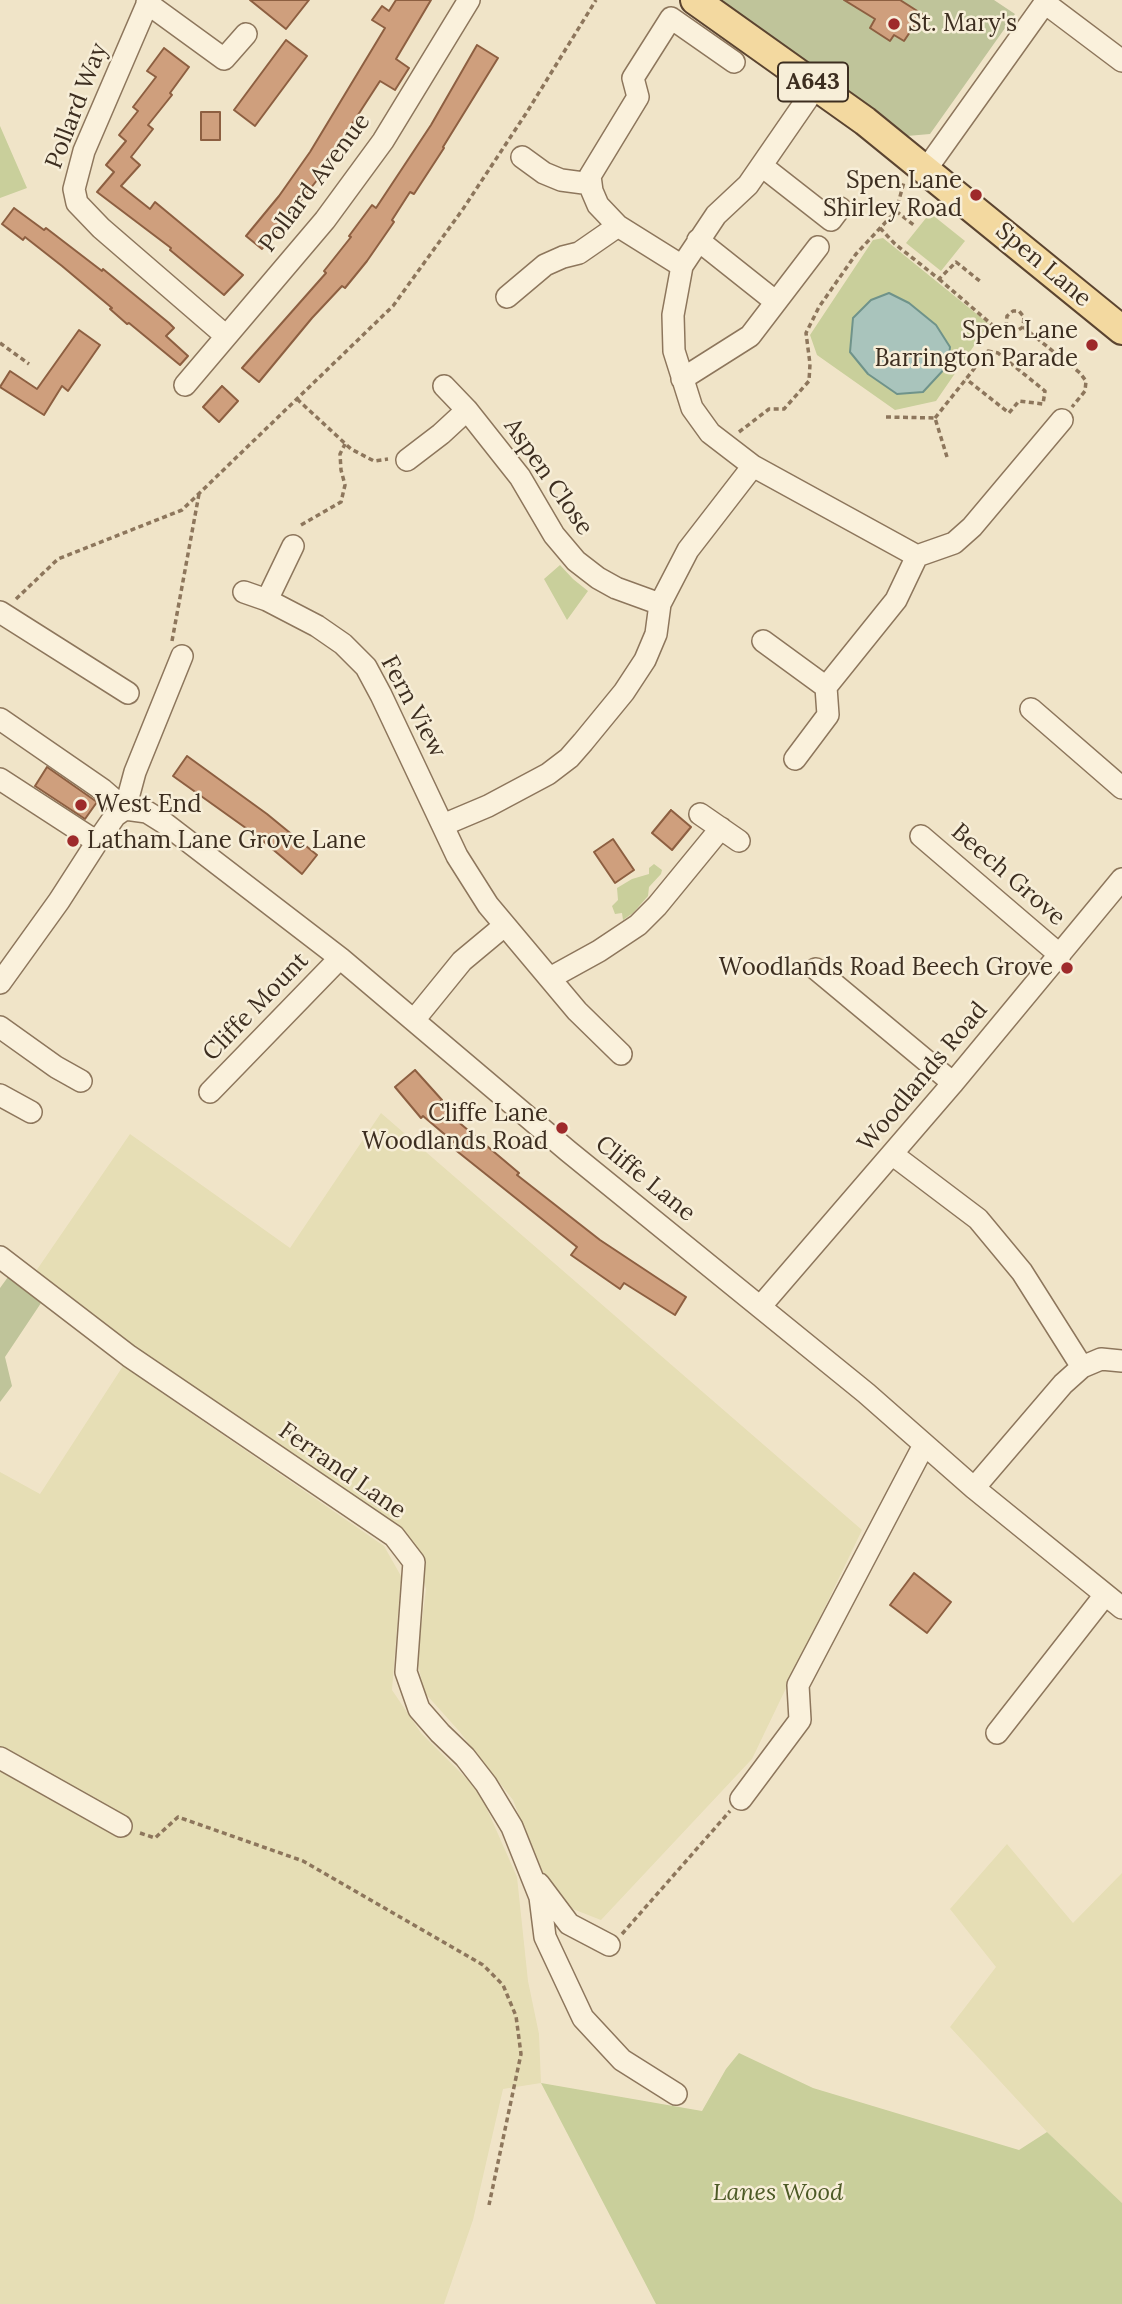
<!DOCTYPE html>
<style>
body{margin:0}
canvas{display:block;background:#f0e4c8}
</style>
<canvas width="1122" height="2304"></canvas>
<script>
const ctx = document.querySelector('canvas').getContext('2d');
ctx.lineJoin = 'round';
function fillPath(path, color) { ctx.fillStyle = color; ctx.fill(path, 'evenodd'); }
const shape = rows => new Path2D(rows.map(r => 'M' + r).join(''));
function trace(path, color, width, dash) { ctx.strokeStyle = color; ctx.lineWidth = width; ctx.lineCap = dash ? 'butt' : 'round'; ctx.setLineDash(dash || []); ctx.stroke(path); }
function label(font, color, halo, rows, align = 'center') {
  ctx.font = font + ' Lora,serif'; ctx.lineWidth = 5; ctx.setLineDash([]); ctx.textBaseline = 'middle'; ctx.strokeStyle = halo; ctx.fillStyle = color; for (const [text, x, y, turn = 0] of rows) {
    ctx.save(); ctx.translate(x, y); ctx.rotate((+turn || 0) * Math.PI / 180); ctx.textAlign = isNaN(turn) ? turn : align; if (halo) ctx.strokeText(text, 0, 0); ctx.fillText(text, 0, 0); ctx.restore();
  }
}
const farmland = shape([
 [381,1113,862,1530,752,1759,601,1920,565,1906,538,1864,513,1800,459,1731,424,1692,417,1659,426,1589,414,1542,394,1525,134,1348,34,1274,130,1134,290,1248],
 [123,1366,384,1546,401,1576,392,1690,421,1733,479,1791,517,1877,528,1981,539,2034,541,2083,503,2089,473,2220,444,2304,0,2304,0,1472,40,1494],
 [1007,1844,1073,1923,1122,1873,1122,2203,1047,2132,950,2027,996,1967,950,1909]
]);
const green = shape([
 [0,126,27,188,0,198],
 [930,213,965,241,941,271,906,243],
 [883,238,989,324,936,401,895,410,817,355,810,335,873,240],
 [560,565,573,579,588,591,567,620,544,579],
 [654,864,662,870,661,874,649,887,648,896,633,913,623,920,622,913,615,914,612,906,618,900,617,888,632,879,649,874,649,868],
 [739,2053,813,2088,1019,2150,1047,2132,1122,2203,1122,2304,656,2304,541,2083,702,2111,726,2069]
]);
const cemetery = shape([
 [717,0,994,0,1015,14,930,134,907,136],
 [8,1277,41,1303,5,1357,12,1386,0,1402,0,1288]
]);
const water = shape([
 [889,293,909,303,936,325,950,347,948,365,923,392,897,394,868,374,850,352,853,318,871,300,889,293]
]);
const building = shape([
 [250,0,309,0,286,29,250,0],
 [396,0,431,0,396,59,409,68,395,90,380,81,317,178,318,179,262,249,246,236,279,196,310,152,385,28,372,20,382,6,389,11,396,0],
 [844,0,900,0,922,14,904,41,894,35,890,41,870,28,875,19,844,0],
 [286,40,307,56,255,126,234,110,286,40],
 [477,45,498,58,443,147,444,148,414,194,410,192,392,220,394,222,367,261,345,288,342,286,312,318,259,382,242,368,326,273,324,271,351,237,349,236,372,205,376,208,431,125,477,45],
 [164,48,189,67,170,93,172,95,148,125,153,129,131,157,140,165,121,186,150,209,155,202,243,275,224,295,170,250,171,248,97,192,114,172,106,165,126,141,119,135,138,111,133,107,156,77,147,71,164,48],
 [201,112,220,112,220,140,201,140,201,112],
 [14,208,44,230,46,228,102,271,103,269,169,323,174,328,166,336,188,356,180,365,129,323,127,324,110,309,112,308,62,266,25,237,23,240,2,224,14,208],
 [79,330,100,345,68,391,62,386,44,415,0,387,10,371,37,389,79,330],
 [222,386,238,401,219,422,203,407,222,386],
 [187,756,267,814,317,855,302,874,257,836,173,776,187,756],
 [47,767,97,802,85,819,35,786,47,767],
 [671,810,691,827,672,850,652,833,671,810],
 [613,839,634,870,615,883,594,852,613,839],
 [415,1070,442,1100,437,1104,519,1173,517,1175,600,1240,686,1297,675,1315,624,1283,620,1289,571,1255,577,1247,453,1148,456,1144,423,1116,421,1118,395,1087,415,1070],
 [914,1573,951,1602,927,1633,890,1605,914,1573]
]);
const path = shape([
 [896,211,915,226],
 [880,228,895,244,939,279,956,262,981,282],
 [939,279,997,329,1006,326,1007,316,1013,311,1019,311,1024,317,1023,327,1018,330,1014,331,1006,326],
 [1023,327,1080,373,1086,381,1085,391,1072,407],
 [0,343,29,364],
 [297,399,351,449,374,461,388,459],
 [886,417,935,418,947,457],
 [935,418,966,379,988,351,998,353,1045,391,1043,404,1019,401,1009,413,966,379],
 [739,432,769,409,784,409,809,381,810,364,806,333,819,307,856,254,896,211,904,182],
 [301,525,341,502,345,485,341,470,340,454,345,444],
 [16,599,58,559,182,510,393,306,463,209,527,112,596,0],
 [172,641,199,494],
 [140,1833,155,1838,178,1817,303,1861,483,1965,503,1985,516,2016,521,2054,489,2205],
 [622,1934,730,1811]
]);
const minor = shape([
 [149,0,84,151,74,189,77,203,101,228,226,336],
 [147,3,224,59,246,34],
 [1045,3,1122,61],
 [817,85,748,185,716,215,682,266,673,315,674,351,692,408,710,433,753,466,917,556,954,543,972,527,1062,420],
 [522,157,544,173,561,180,591,184],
 [762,166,831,220,840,208],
 [927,168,1047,0],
 [618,226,598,205,592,191,590,176,638,97,633,78,671,18,734,62],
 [698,240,776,302],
 [507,297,545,265,563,257,579,253,618,226,682,266],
 [682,379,750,336,818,247],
 [185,385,325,220,383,141,469,0],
 [444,386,467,410],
 [407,460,441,434,467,410,520,477,554,535,576,561,598,578,616,588,660,604],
 [293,546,267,600,317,626,343,644,366,667,381,695,457,856,488,905,577,1011,621,1054],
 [244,592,267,600],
 [0,612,128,693],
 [763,641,826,687],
 [1031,709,1122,788],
 [0,719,103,790,125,809],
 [795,759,828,715,826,687,896,600,917,556],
 [0,779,97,842],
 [125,809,147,812,163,822,340,958,568,1151,866,1393,974,1488,1122,1608],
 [125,809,135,772,182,656],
 [700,814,739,841],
 [443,825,488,806,548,774,569,758,583,742,624,692,645,660,656,634,660,604,688,550,753,466],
 [921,836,1060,955],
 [816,969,953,1083],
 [550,978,599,951,638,925,657,906,721,828],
 [0,983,59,901,97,842,115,816,125,809],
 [414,1020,462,961,504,926],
 [0,1027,56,1067,81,1081],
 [210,1092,340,958],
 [0,1095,31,1112],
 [892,1154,978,1219,1022,1272,1082,1367],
 [0,1257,129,1356,394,1536,414,1562,406,1672,419,1709,440,1733,465,1757,486,1784,512,1827,540,1897,545,1937,583,2018,622,2060,676,2094],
 [760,1307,953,1083,1122,879],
 [974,1488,1063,1384,1082,1367,1101,1359,1122,1361],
 [997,1733,1105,1595],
 [0,1758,121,1826],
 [741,1799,800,1720,798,1685,924,1445],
 [539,1884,569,1924,609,1945]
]);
const major = shape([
 [695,0,865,121,1122,330]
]);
const markers = [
 [894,24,7,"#9e2a2b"],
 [976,195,7,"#9e2a2b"],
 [1092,345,7,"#9e2a2b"],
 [81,805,7,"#9e2a2b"],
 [73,841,7,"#9e2a2b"],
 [1067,968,7,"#9e2a2b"],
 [562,1128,7,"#9e2a2b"]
];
const shields = [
 [813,82,70]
];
const shieldNames = [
 ["A643",813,82]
];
const poiNames = [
 ["St. Mary's",908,24,"left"],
 ["Spen Lane",962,181],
 ["Shirley Road",962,209],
 ["Spen Lane",1078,331],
 ["Barrington Parade",1078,359],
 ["West End",95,805,"left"],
 ["Latham Lane Grove Lane",87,841,"left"],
 ["Woodlands Road Beech Grove",1053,968],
 ["Cliffe Lane",548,1114],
 ["Woodlands Road",548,1142]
];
const streetNames = [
 ["Pollard Way",77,106,-69],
 ["Pollard Avenue",315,183,-53],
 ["Spen Lane",1043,265,40],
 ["Aspen Close",548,477,55],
 ["Fern View",413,707,62],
 ["Beech Grove",1008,875,41],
 ["Cliffe Mount",256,1007,-46],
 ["Woodlands Road",923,1077,-50],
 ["Cliffe Lane",645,1179,39],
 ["Ferrand Lane",342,1471,35]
];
const parkNames = [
 ["Lanes Wood",778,2193]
];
fillPath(farmland, '#e6deb5');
fillPath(green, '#c9cf9b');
fillPath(cemetery, '#bfc49a');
fillPath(water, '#a9c4bc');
trace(water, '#6f938a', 2);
fillPath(building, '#cf9f7d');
trace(building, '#8d5f41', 2);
trace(minor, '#8d765c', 24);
trace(major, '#5b4430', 32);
trace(path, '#8d765c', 3.5, [5, 3.5]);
trace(minor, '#faf1dc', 21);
trace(major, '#f3d9a0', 28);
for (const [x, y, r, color] of markers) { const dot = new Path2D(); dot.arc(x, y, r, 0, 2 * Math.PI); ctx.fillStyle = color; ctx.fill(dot); trace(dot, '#f7eed8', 2.5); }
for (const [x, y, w] of shields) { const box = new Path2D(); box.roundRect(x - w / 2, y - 19.5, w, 39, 5); ctx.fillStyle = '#f7eed8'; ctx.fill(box); trace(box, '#3d2e20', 2); }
label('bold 23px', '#3d2e20', null, shieldNames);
label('24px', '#3d2e20', '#f7eed8', poiNames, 'right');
label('24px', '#3d2e20', '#f7eed8', streetNames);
label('italic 24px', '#4d5a26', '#f7eed8', parkNames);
</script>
